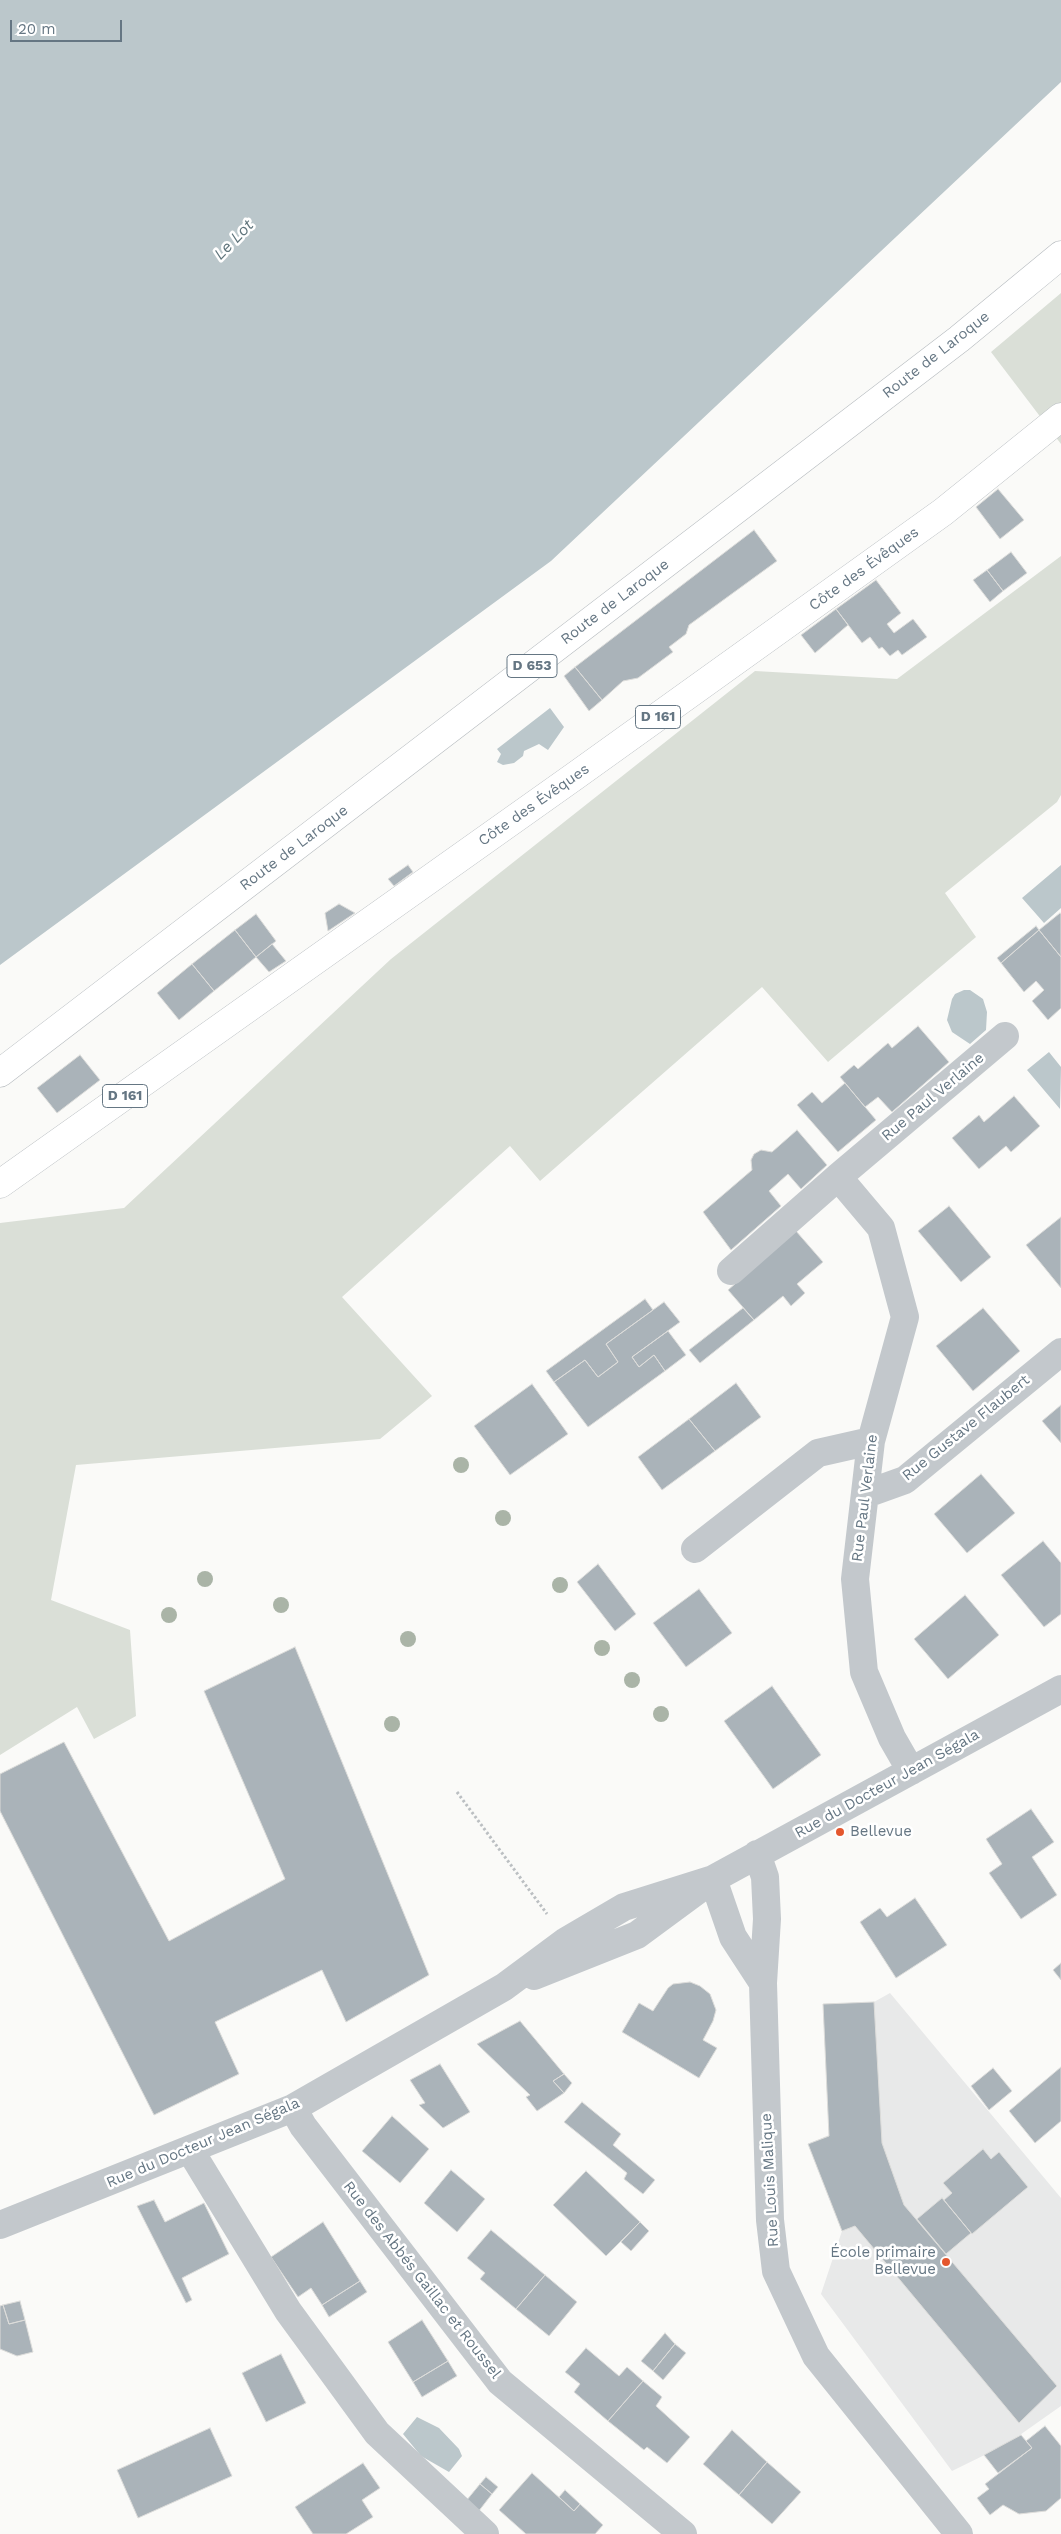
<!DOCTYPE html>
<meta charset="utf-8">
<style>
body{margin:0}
#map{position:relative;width:1061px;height:2534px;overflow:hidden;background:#fafaf8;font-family:"Work Sans",sans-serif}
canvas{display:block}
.scale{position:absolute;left:10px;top:20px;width:112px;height:22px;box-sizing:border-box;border:2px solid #657683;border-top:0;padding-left:6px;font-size:15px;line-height:18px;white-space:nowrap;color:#657683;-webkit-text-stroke:4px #fff;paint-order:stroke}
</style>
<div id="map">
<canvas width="1061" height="2534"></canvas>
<div class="scale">20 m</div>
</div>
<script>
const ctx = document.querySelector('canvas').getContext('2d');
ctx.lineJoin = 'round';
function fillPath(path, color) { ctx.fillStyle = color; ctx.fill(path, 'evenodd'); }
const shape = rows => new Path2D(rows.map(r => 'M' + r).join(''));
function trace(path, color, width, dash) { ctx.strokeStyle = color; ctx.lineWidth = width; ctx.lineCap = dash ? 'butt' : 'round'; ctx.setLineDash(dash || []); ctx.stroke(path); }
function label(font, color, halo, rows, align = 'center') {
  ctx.font = font + ' "Work Sans",sans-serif'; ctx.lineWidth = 5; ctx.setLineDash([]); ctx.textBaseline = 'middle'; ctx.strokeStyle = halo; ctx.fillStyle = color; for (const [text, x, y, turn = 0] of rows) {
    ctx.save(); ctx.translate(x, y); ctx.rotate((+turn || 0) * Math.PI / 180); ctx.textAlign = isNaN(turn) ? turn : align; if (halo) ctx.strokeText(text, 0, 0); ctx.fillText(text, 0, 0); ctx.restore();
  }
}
const built = shape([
 [890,1993,1061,2198,1061,2406,1007,2444,952,2471,821,2294,842,2231,808,2144,829,2135,823,2004,874,2002]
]);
const green = shape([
 [1061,293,1061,444,991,352],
 [1061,556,1061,795,1057,802,945,893,976,937,828,1062,762,987,540,1181,510,1146,342,1297,432,1396,380,1439,76,1465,51,1600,130,1630,136,1716,94,1739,77,1707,0,1755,0,1223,124,1208,391,959,755,671,897,679]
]);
const water = shape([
 [0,0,1061,0,1061,82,551,561,0,965],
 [550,708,564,727,548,750,539,744,524,751,523,756,514,763,503,765,497,762,501,754,497,749],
 [1061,865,1061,908,1044,923,1022,898],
 [964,990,970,990,983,999,987,1012,986,1030,970,1044,952,1032,947,1020,952,999,955,994],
 [1049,1052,1061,1067,1060,1109,1027,1070],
 [417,2417,439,2428,459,2449,462,2456,449,2472,421,2456,403,2434]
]);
const building = shape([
 [998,489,1024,520,1000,539,976,507,998,489],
 [754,530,777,561,689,625,686,634,669,647,673,652,638,678,623,681,602,700,575,667,754,530],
 [1011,552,1027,573,1003,591,987,570,1011,552],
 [987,570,1003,591,990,602,973,580,987,570],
 [876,580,901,613,887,624,894,633,913,619,927,637,902,655,898,650,890,656,882,647,879,649,870,637,862,643,836,609,876,580],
 [836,609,848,625,815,653,801,635,836,609],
 [575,667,602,700,589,711,564,676,575,667],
 [408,865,413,872,394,886,388,879,408,865],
 [339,904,355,913,328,931,325,913,339,904],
 [1060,913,1061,914,1061,957,1039,930,1060,913],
 [256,914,276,941,256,957,235,930,256,914],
 [1036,926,1039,930,1001,963,997,958,1036,926],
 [235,930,256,957,214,991,192,964,235,930],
 [1039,930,1061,957,1061,1008,1048,1020,1032,1001,1044,990,1036,981,1024,992,1001,963,1039,930],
 [272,944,286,961,269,972,256,957,272,944],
 [192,964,214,991,179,1020,157,993,192,964],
 [918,1026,949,1062,892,1112,878,1097,865,1107,840,1077,854,1065,858,1069,888,1043,892,1048,918,1026],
 [80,1055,100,1080,57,1113,37,1088,80,1055],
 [845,1083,876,1120,838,1152,797,1105,812,1092,822,1103,845,1083],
 [1014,1096,1040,1126,1011,1152,1006,1146,979,1169,952,1138,979,1115,984,1122,1014,1096],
 [797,1130,827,1165,801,1189,788,1174,769,1191,781,1206,731,1250,703,1212,752,1170,751,1160,754,1154,761,1150,772,1152,797,1130],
 [949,1206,991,1257,961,1282,918,1231,949,1206],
 [1061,1217,1061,1288,1026,1245,1061,1217],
 [796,1231,823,1262,797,1284,805,1293,791,1306,783,1296,754,1320,728,1290,796,1231],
 [645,1299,653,1310,606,1344,618,1362,598,1377,585,1360,554,1382,546,1371,645,1299],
 [664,1302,680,1322,632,1357,639,1367,654,1355,665,1371,588,1427,554,1382,585,1360,598,1377,618,1362,606,1344,664,1302],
 [743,1308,754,1320,700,1363,689,1350,743,1308],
 [983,1308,1020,1351,973,1391,936,1346,983,1308],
 [668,1331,686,1355,665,1371,654,1355,639,1367,632,1357,668,1331],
 [736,1383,761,1417,715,1451,689,1419,736,1383],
 [532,1384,568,1434,510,1475,474,1426,532,1384],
 [1061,1405,1061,1443,1042,1421,1061,1405],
 [689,1419,715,1451,662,1490,638,1457,689,1419],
 [981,1474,1015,1513,967,1553,934,1514,981,1474],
 [1043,1541,1061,1563,1061,1614,1044,1627,1001,1575,1043,1541],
 [598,1564,636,1614,615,1631,577,1582,598,1564],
 [699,1589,732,1633,686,1667,653,1623,699,1589],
 [965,1595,999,1635,948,1679,914,1639,965,1595],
 [295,1647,429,1975,346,2022,322,1970,215,2022,239,2074,154,2115,0,1811,0,1774,64,1742,169,1941,285,1879,204,1691,295,1647],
 [772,1686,821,1755,773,1789,724,1721,772,1686],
 [1031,1809,1054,1842,1032,1857,1057,1895,1021,1919,989,1873,1002,1864,986,1839,1031,1809],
 [915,1898,947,1945,896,1978,860,1922,880,1908,887,1917,915,1898],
 [1061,1963,1061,1980,1053,1970,1061,1963],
 [690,1982,700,1986,710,1994,716,2010,713,2021,703,2040,717,2048,699,2078,622,2032,639,2003,653,2011,668,1988,673,1984,690,1982],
 [874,2002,882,2143,904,2205,1057,2386,1019,2423,855,2226,842,2231,808,2144,829,2136,823,2004,874,2002],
 [520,2021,564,2074,553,2081,564,2093,537,2111,526,2097,530,2095,477,2044,520,2021],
 [440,2064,470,2112,443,2128,419,2105,425,2103,410,2080,440,2064],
 [1061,2067,1061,2121,1035,2143,1009,2111,1061,2067],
 [993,2068,1012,2091,989,2110,971,2086,993,2068],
 [564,2074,572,2083,564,2093,553,2081,564,2074],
 [582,2102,621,2134,613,2145,655,2180,643,2194,624,2179,627,2173,564,2122,582,2102],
 [392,2116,429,2149,400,2183,362,2151,392,2116],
 [983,2149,991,2159,999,2152,1028,2187,972,2234,944,2200,952,2193,943,2183,983,2149],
 [451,2170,485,2199,457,2232,424,2203,451,2170],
 [586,2171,640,2222,606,2256,553,2205,586,2171],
 [942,2198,971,2233,946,2254,917,2219,942,2198],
 [154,2200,165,2222,204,2203,229,2254,182,2278,192,2300,186,2303,137,2206,154,2200],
 [323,2222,360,2281,322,2305,311,2288,298,2297,271,2257,323,2222],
 [640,2222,649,2231,631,2251,621,2242,640,2222],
 [491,2230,545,2275,516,2309,480,2279,485,2273,467,2258,491,2230],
 [545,2275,577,2302,549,2336,516,2309,545,2275],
 [360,2281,367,2292,329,2317,322,2305,360,2281],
 [20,2301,25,2320,9,2324,3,2305,20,2301],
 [3,2305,9,2324,25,2320,33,2352,17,2356,0,2349,0,2306,3,2305],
 [422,2320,448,2361,413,2382,388,2342,422,2320],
 [665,2333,675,2344,653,2371,641,2361,665,2333],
 [675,2344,686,2353,663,2380,653,2371,675,2344],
 [586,2348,619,2376,627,2367,643,2381,608,2421,574,2392,580,2384,565,2372,586,2348],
 [281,2354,306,2403,266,2422,242,2373,281,2354],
 [448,2361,457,2376,422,2397,413,2382,448,2361],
 [643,2381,662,2397,656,2406,690,2437,667,2463,647,2447,644,2450,608,2421,643,2381],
 [1045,2426,1061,2446,1061,2498,1046,2511,1019,2514,1003,2505,990,2515,977,2498,989,2489,985,2484,1032,2448,1026,2441,1045,2426],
 [210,2428,232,2476,138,2518,117,2470,210,2428],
 [732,2430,767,2462,739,2495,703,2464,732,2430],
 [1021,2435,1032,2448,998,2473,984,2455,1021,2435],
 [767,2462,801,2492,772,2524,739,2495,767,2462],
 [363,2463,380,2488,362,2500,373,2517,346,2534,313,2534,295,2507,363,2463],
 [532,2473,574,2511,580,2504,603,2525,595,2534,526,2534,499,2510,532,2473],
 [486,2477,498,2487,492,2494,480,2484,486,2477],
 [480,2484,492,2494,478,2512,466,2501,480,2484],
 [565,2490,580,2504,574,2511,559,2497,565,2490]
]);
const path = shape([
 [457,1792,547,1914]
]);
const minor = shape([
 [731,1271,838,1177],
 [866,1494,905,1480,1061,1352],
 [695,1549,818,1453,871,1441],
 [911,1771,892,1738,864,1672,855,1579,871,1441,905,1317,881,1228,838,1177,1005,1036],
 [757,1854,765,1877,767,1919,763,1983,770,2220,776,2271,816,2356,959,2534],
 [713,1879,733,1937,763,1983],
 [534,1976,637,1935,713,1879,1061,1689],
 [293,2108,303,2126,500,2382,683,2534],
 [190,2150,288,2311,377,2433,485,2534],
 [0,2225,293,2108,504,1987,566,1941,624,1907,713,1879]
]);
const major = shape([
 [0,1073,959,339,1061,255],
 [0,1184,575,776,943,512,1061,417]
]);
const trees = [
 [461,1465],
 [503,1518],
 [205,1579],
 [560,1585],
 [281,1605],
 [169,1615],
 [408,1639],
 [602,1648],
 [632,1680],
 [661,1714],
 [392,1724]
];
const markers = [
 [840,1832,5,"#e4572e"],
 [946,2262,5,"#e4572e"]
];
const shields = [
 [532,666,50],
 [658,717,45],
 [125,1096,45]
];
const shieldNames = [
 ["D 653",532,666],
 ["D 161",658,717],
 ["D 161",125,1096]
];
const streetNames = [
 ["Route de Laroque",936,355,-38],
 ["Côte des Évêques",864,569,-36],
 ["Route de Laroque",615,602,-37],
 ["Côte des Évêques",534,805,-35],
 ["Route de Laroque",294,848,-37],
 ["Rue Paul Verlaine",933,1097,-40],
 ["Rue Gustave Flaubert",966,1428,-39],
 ["Rue Paul Verlaine",865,1498,-83],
 ["Rue du Docteur Jean Ségala",887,1784,-29],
 ["Rue du Docteur Jean Ségala",203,2143,-23],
 ["Rue Louis Malique",770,2180,-93],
 ["Rue des Abbés Gaillac et Roussel",422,2280,52]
];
const poiNames = [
 ["Bellevue",850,1832],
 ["École primaire",936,2253,"right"],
 ["Bellevue",936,2270,"right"]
];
const waterNames = [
 ["Le Lot",234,240,-46]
];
fillPath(built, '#e8e9e9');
fillPath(green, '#dadfd7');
fillPath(water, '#bbc7cb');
fillPath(building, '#aab3b9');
trace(building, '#dcdcda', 1);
trace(major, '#b5babe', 29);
trace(path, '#bbbfc2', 3, [2.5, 2.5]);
trace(minor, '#c3c8cc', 28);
trace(major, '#fff', 28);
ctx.fillStyle = '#aab4a7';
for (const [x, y] of trees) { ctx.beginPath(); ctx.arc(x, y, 8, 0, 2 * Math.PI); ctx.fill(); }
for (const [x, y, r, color] of markers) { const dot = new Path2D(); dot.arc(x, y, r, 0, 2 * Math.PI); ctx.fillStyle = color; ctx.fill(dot); trace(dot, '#fff', 2); }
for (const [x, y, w] of shields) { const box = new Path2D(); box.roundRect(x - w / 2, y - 11.5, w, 23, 4); ctx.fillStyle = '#fff'; ctx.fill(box); trace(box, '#657683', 1); }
label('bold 14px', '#657683', null, shieldNames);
label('15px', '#657683', '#fff', streetNames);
label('15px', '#657683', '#fff', poiNames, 'left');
label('italic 16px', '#60757c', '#fff', waterNames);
</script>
